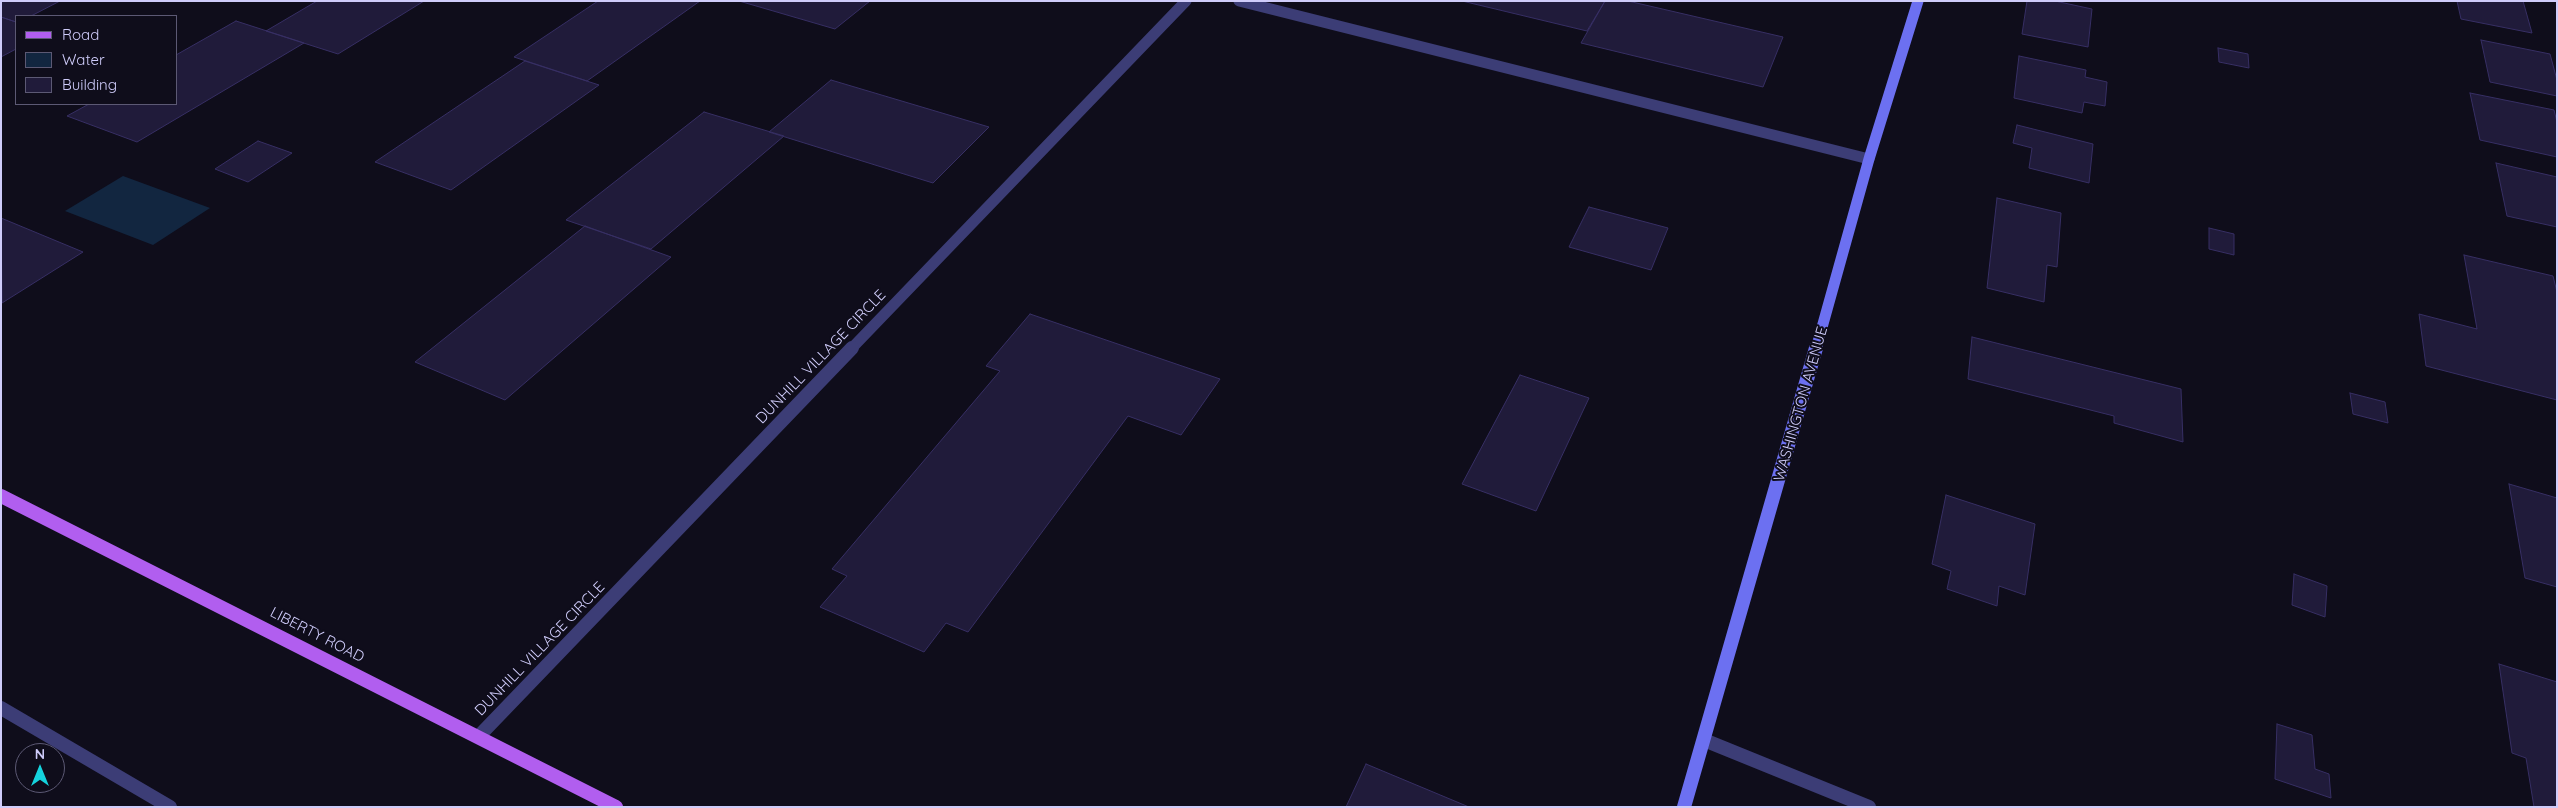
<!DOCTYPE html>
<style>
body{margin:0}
#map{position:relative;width:2558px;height:808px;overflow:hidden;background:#0f0d1b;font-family:Quicksand,sans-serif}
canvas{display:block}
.frame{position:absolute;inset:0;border:2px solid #cfccfa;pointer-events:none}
.legend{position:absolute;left:15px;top:15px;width:162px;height:90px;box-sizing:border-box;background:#0f0d1b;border:1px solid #5c5974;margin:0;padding:6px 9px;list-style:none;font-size:15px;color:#cfccfa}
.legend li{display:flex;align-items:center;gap:10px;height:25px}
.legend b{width:25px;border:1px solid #5c5974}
.north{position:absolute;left:15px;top:743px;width:50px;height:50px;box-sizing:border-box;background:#0f0d1b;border:1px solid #5c5974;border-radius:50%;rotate:0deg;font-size:14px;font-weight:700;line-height:20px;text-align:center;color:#cfccfa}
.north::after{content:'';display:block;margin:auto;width:18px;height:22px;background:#15d3dd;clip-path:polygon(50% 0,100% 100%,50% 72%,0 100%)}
</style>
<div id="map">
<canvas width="2558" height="808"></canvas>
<div class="frame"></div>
<ul class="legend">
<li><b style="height:6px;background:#b15eef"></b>Road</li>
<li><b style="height:14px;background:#122640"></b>Water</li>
<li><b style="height:14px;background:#201b3a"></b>Building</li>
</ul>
<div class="north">N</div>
</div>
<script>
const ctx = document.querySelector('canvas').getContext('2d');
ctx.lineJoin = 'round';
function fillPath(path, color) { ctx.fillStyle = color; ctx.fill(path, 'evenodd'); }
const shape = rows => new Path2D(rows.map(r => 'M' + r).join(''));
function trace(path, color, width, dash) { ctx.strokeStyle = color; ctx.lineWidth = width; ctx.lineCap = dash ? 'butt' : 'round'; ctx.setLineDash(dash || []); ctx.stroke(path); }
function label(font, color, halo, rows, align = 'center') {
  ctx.font = font + ' Quicksand,sans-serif'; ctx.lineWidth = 4; ctx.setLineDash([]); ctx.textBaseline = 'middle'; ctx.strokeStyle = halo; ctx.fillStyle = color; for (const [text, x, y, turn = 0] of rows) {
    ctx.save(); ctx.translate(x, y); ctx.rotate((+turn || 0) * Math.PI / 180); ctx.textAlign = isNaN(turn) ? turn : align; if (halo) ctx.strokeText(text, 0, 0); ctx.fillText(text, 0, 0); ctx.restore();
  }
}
const water = shape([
 [123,176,210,208,153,245,65,211]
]);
const building = shape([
 [1,1,60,1,31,16,16,16,16,22,1,17,1,1],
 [317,1,424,1,338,54,266,31,317,1],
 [598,1,700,1,587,81,514,57,598,1],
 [739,1,870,1,835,29,739,1],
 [1462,1,1605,1,1587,31,1462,1],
 [1605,1,1628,1,1783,37,1763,87,1581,43,1605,1],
 [2027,1,2055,1,2092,9,2088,47,2022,34,2027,1],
 [2457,1,2523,1,2532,33,2461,19,2457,1],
 [1,17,16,22,16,49,1,57,1,17],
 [236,21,304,43,137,142,67,116,89,104,176,104,176,55,236,21],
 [2481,40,2550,54,2557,80,2557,96,2490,82,2481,40],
 [2218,48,2248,54,2249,68,2219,62,2218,48],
 [2019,56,2086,70,2085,77,2107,82,2105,106,2084,102,2082,113,2014,98,2019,56],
 [525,61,599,85,451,190,375,162,525,61],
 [831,80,989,127,933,183,769,132,831,80],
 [2470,93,2554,110,2557,122,2557,157,2480,140,2470,93],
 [704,112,784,136,651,249,566,220,704,112],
 [2017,125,2093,144,2089,183,2029,168,2032,148,2013,143,2017,125],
 [258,141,292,153,248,182,215,169,258,141],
 [2496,163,2557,177,2557,227,2507,216,2496,163],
 [1997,198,2061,213,2057,267,2047,265,2044,302,1987,288,1997,198],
 [1589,207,1668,228,1651,270,1569,247,1589,207],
 [1,218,83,252,2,303,1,218],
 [585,226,671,257,505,400,415,362,585,226],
 [2209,228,2234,234,2234,255,2209,249,2209,228],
 [2464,255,2553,276,2557,292,2557,400,2426,366,2419,314,2477,329,2464,255],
 [1030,314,1220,379,1181,435,1128,416,968,632,946,623,924,652,820,607,847,576,832,569,1000,371,986,366,1030,314],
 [1972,337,2181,389,2183,442,2114,423,2114,416,1968,379,1972,337],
 [1520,375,1589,398,1536,511,1462,484,1520,375],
 [2350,393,2385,402,2388,423,2353,414,2350,393],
 [2509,484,2557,498,2557,587,2525,578,2509,484],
 [1946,495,2035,524,2025,595,1999,586,1997,606,1947,589,1951,571,1932,564,1946,495],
 [2294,574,2327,586,2325,617,2292,605,2294,574],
 [2499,664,2557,682,2557,807,2534,807,2526,758,2512,753,2499,664],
 [2277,724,2312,735,2315,769,2329,774,2331,798,2275,779,2277,724],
 [1366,764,1469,807,1346,807,1366,764]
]);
const service = shape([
 [1,708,170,807],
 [1704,740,1869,807]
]);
const minorFar1 = shape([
 [1239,1,1869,159],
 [851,349,1186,1]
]);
const minor = shape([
 [479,736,852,348]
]);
const secondaryFar1 = shape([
 [1816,349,1869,159,1918,1]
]);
const secondary = shape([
 [1684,807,1816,348]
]);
const primary = shape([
 [1,496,616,807]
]);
const streetNames = [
 ["DUNHILL VILLAGE CIRCLE",821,357,-46],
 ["WASHINGTON AVENUE",1801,404,-74],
 ["LIBERTY ROAD",317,635,27],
 ["DUNHILL VILLAGE CIRCLE",540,649,-46]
];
fillPath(water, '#122640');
fillPath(building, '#201b3a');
trace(building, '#372f64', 1);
trace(service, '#3c3d76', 14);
trace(minorFar1, '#3c3d76', 11);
trace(minor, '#3c3d76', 14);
trace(secondaryFar1, '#6c70f1', 11);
trace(secondary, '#6c70f1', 14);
trace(primary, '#b15eef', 14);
label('15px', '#cfccfa', '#0f0d1b', streetNames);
</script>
